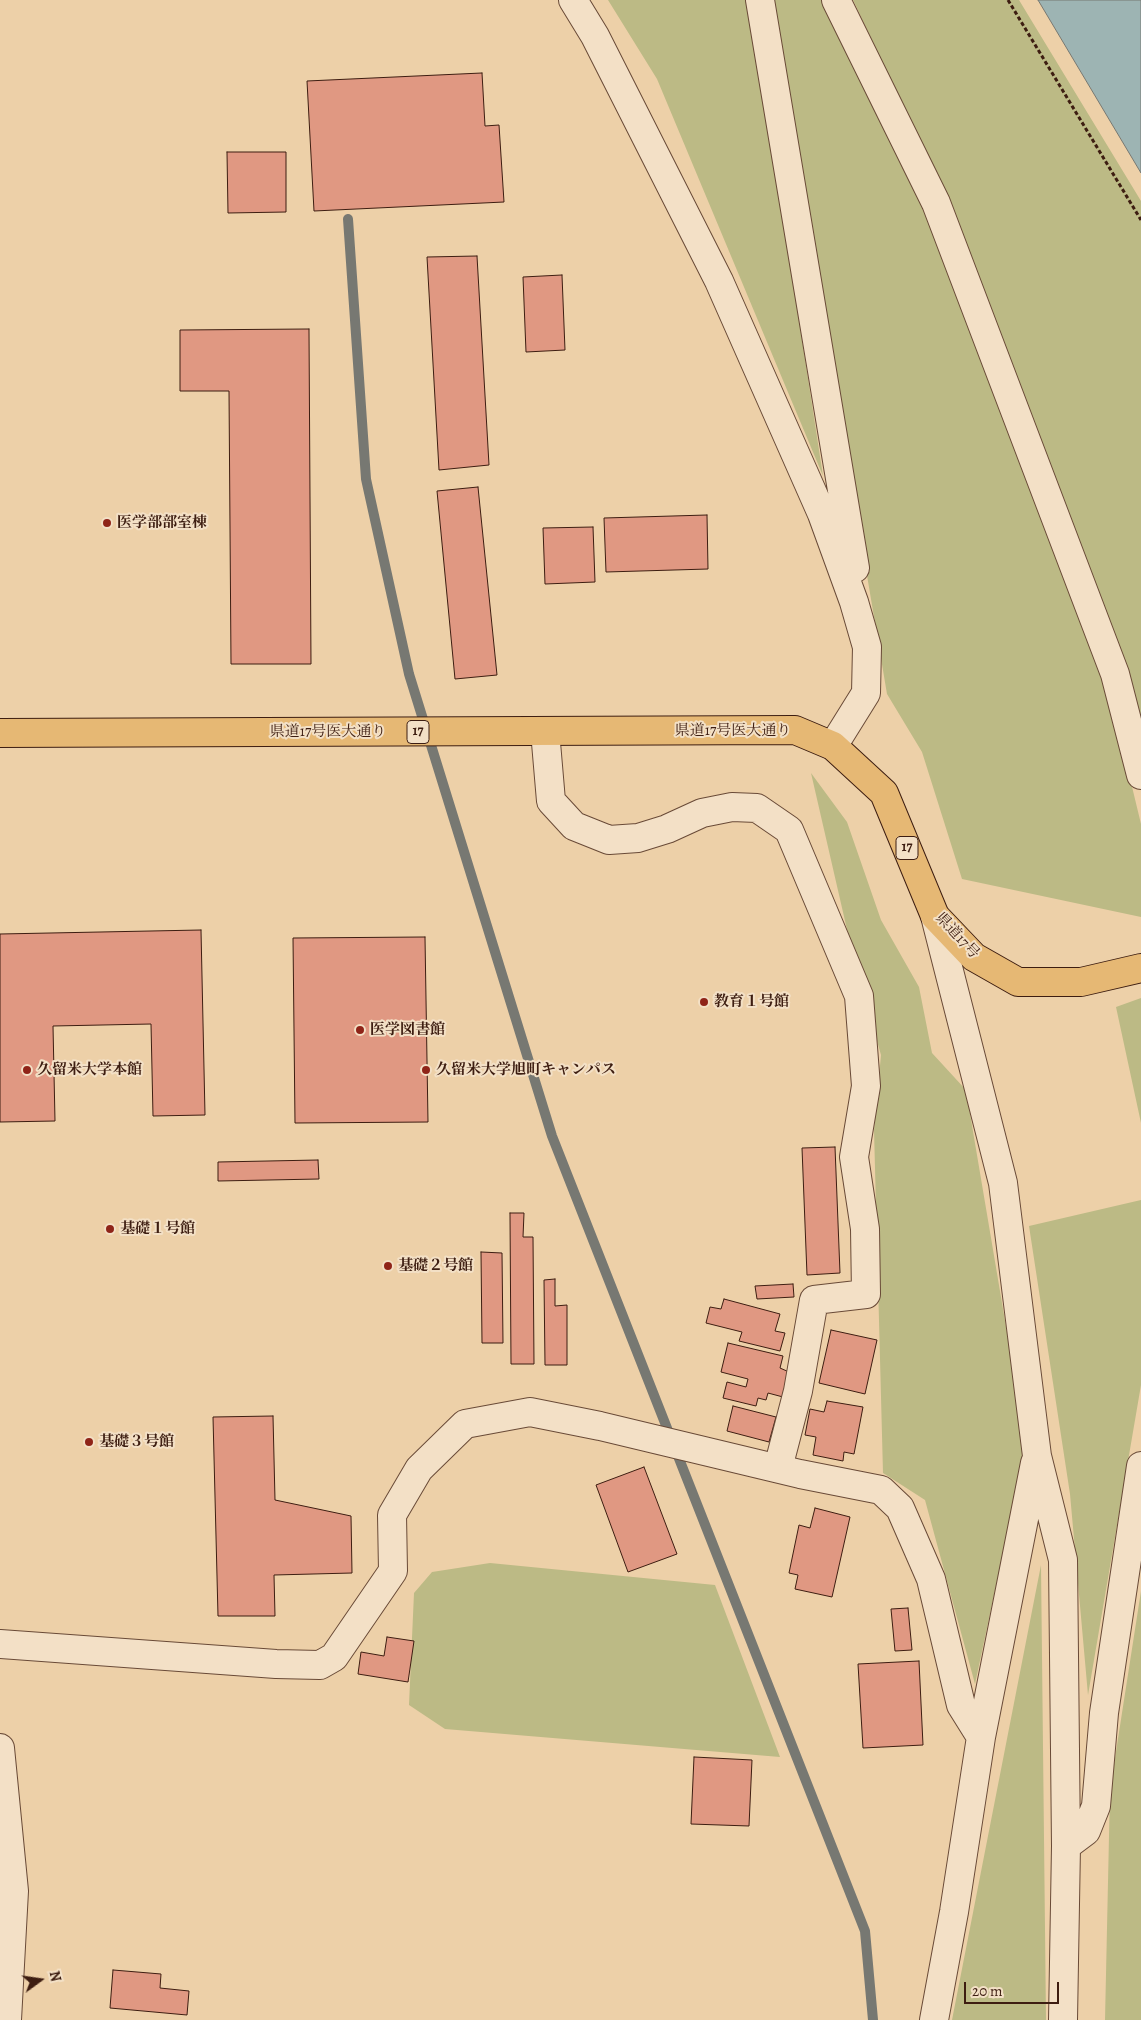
<!DOCTYPE html>
<meta charset="utf-8">
<style>
body{margin:0}
#map{position:relative;width:1141px;height:2020px;overflow:hidden;background:#edd0a8;font-family:Alegreya,serif}
canvas{display:block}
.north{position:absolute;left:15px;top:1955px;width:50px;height:50px;-webkit-text-stroke:4px #f3e0c6;paint-order:stroke;rotate:76deg;font-size:14px;font-weight:700;line-height:20px;text-align:center;color:#3d1d11}
.north::after{content:'';display:block;margin:auto;width:18px;height:22px;background:#3d1d11;clip-path:polygon(50% 0,100% 100%,50% 72%,0 100%)}
.scale{position:absolute;left:964px;top:1982px;width:95px;height:22px;box-sizing:border-box;border:2px solid #3d1d11;border-top:0;padding-left:6px;font-size:15px;line-height:18px;white-space:nowrap;color:#3d1d11;-webkit-text-stroke:4px #f3e0c6;paint-order:stroke}
</style>
<div id="map">
<canvas width="1141" height="2020"></canvas>
<div class="north">N</div>
<div class="scale">20 m</div>
</div>
<script>
const ctx = document.querySelector('canvas').getContext('2d');
ctx.lineJoin = 'round';
function fillPath(path, color) { ctx.fillStyle = color; ctx.fill(path, 'evenodd'); }
const shape = rows => new Path2D(rows.map(r => 'M' + r).join(''));
function trace(path, color, width, dash) { ctx.strokeStyle = color; ctx.lineWidth = width; ctx.lineCap = dash ? 'butt' : 'round'; ctx.setLineDash(dash || []); ctx.stroke(path); }
function label(font, color, halo, rows, align = 'center') {
  ctx.font = font + ' Alegreya,"Noto Serif JP",serif'; ctx.lineWidth = 4; ctx.setLineDash([]); ctx.textBaseline = 'middle'; ctx.strokeStyle = halo; ctx.fillStyle = color; for (const [text, x, y, turn = 0] of rows) {
    ctx.save(); ctx.translate(x, y); ctx.rotate((+turn || 0) * Math.PI / 180); ctx.textAlign = isNaN(turn) ? turn : align; if (halo) ctx.strokeText(text, 0, 0); ctx.fillText(text, 0, 0); ctx.restore();
  }
}
const green = shape([
 [608,0,750,0,823,476,657,79],
 [770,0,823,0,927,213,1107,683,1141,824,1141,917,962,879,922,752,887,694],
 [853,0,1019,0,1141,201,1141,746,945,195],
 [811,773,847,822,881,920,919,987,932,1053,966,1090,1026,1445,975,1684,925,1500,883,1473,874,1130,881,1055,854,960],
 [1141,998,1141,1123,1116,1007],
 [1141,1200,1141,1385,1088,1695,1070,1494,1029,1226],
 [490,1563,715,1585,780,1757,445,1729,409,1705,414,1593,432,1572],
 [1041,1565,1046,2020,952,2020],
 [1141,1591,1141,2020,1105,2020,1110,1790]
]);
const water = shape([
 [1038,0,1141,0,1141,173,1038,0]
]);
const stream = shape([
 [348,219,366,479,409,674,552,1136,865,1931,873,2020]
]);
const building = shape([
 [482,73,485,126,499,125,504,202,314,211,307,81,482,73],
 [227,152,286,152,286,212,228,213,227,152],
 [477,256,489,465,439,470,427,257,477,256],
 [562,275,565,350,526,352,523,277,562,275],
 [309,329,311,664,231,664,229,391,180,391,180,330,309,329],
 [478,487,497,675,455,679,437,491,478,487],
 [707,515,708,569,606,572,604,518,707,515],
 [593,527,595,582,545,584,543,528,593,527],
 [201,930,205,1115,153,1116,151,1024,53,1026,55,1121,0,1122,0,934,201,930],
 [425,937,428,1122,295,1123,293,938,425,937],
 [835,1147,840,1273,807,1275,802,1148,835,1147],
 [318,1160,319,1179,218,1181,218,1162,318,1160],
 [510,1213,524,1213,523,1237,533,1237,534,1364,511,1364,510,1213],
 [481,1252,502,1253,503,1343,482,1343,481,1252],
 [555,1279,555,1306,567,1305,567,1365,545,1365,544,1280,555,1279],
 [793,1284,794,1297,757,1299,755,1286,793,1284],
 [724,1299,780,1314,775,1331,785,1333,780,1351,739,1341,742,1332,706,1323,710,1307,721,1309,724,1299],
 [831,1330,877,1340,865,1394,819,1383,831,1330],
 [728,1343,783,1356,780,1368,789,1372,783,1397,768,1393,766,1400,758,1398,756,1406,723,1398,727,1382,746,1387,748,1379,721,1372,728,1343],
 [827,1401,863,1407,854,1454,844,1452,843,1461,813,1455,816,1437,805,1435,810,1409,824,1412,827,1401],
 [733,1406,776,1417,769,1442,727,1431,733,1406],
 [273,1416,275,1500,351,1516,352,1573,274,1575,275,1616,218,1616,213,1417,273,1416],
 [644,1467,677,1554,628,1572,596,1485,644,1467],
 [815,1508,850,1517,832,1597,795,1589,798,1575,789,1573,799,1525,810,1528,815,1508],
 [908,1608,912,1650,895,1651,891,1609,908,1608],
 [387,1637,414,1641,408,1682,358,1674,361,1652,384,1656,387,1637],
 [919,1661,923,1745,863,1748,858,1664,919,1661],
 [694,1757,752,1760,749,1826,691,1824,694,1757],
 [113,1970,161,1974,160,1988,189,1991,187,2015,110,2008,113,1970]
]);
const path = shape([
 [1008,0,1141,220]
]);
const minor = shape([
 [573,0,595,36,719,281,822,514,854,602,867,647,866,693,833,746],
 [760,0,855,568],
 [836,0,936,203,1115,674,1141,775],
 [545,731,551,801,574,826,609,840,638,838,667,829,702,813,732,807,757,808,789,830,859,996,866,1086,854,1157,865,1229,866,1294,814,1300,798,1391,778,1468],
 [935,916,1003,1183,1037,1456,1063,1560,1066,1846,1063,2020],
 [0,1644,276,1664,320,1665,334,1657,393,1571,392,1515,419,1469,465,1424,530,1412,600,1426,800,1474,881,1490,900,1508,931,1579,961,1705,981,1737],
 [0,1748,14,1891,7,2020],
 [1066,1846,1086,1831,1096,1806,1104,1713,1141,1466],
 [934,2020,954,1912,981,1737,1035,1463]
]);
const major = shape([
 [0,733,795,730,833,746,884,793,935,916,974,957,1018,982,1081,982,1141,968]
]);
const markers = [
 [107,523,5,"#8f2418"],
 [704,1002,5,"#8f2418"],
 [360,1030,5,"#8f2418"],
 [27,1070,5,"#8f2418"],
 [426,1070,5,"#8f2418"],
 [110,1229,5,"#8f2418"],
 [388,1266,5,"#8f2418"],
 [89,1442,5,"#8f2418"]
];
const shields = [
 [418,732,22],
 [907,848,22]
];
const shieldNames = [
 ["17",418,732],
 ["17",907,848]
];
const poiNames = [
 ["医学部部室棟",117,523],
 ["教育１号館",714,1002],
 ["医学図書館",370,1030],
 ["久留米大学本館",37,1070],
 ["久留米大学旭町キャンパス",436,1070],
 ["基礎１号館",120,1229],
 ["基礎２号館",398,1266],
 ["基礎３号館",99,1442]
];
const streetNames = [
 ["県道17号医大通り",733,731],
 ["県道17号医大通り",328,732],
 ["県道17号",957,936,47]
];
fillPath(green, '#bcba85');
fillPath(water, '#9db4b3');
trace(water, '#777872', 1);
trace(stream, '#777872', 10);
fillPath(building, '#e09882');
trace(building, '#3d1d11', 1);
trace(minor, '#694a37', 30);
trace(major, '#3d1d11', 30);
trace(path, '#3d1d11', 3, [4, 2.5]);
trace(minor, '#f3e0c6', 28);
trace(major, '#e6b874', 28);
for (const [x, y, r, color] of markers) { const dot = new Path2D(); dot.arc(x, y, r, 0, 2 * Math.PI); ctx.fillStyle = color; ctx.fill(dot); trace(dot, '#f3e0c6', 2); }
for (const [x, y, w] of shields) { const box = new Path2D(); box.roundRect(x - w / 2, y - 11.5, w, 23, 4); ctx.fillStyle = '#f3e0c6'; ctx.fill(box); trace(box, '#3d1d11', 1); }
label('bold 14px', '#3d1d11', null, shieldNames);
label('bold 15px', '#3d1d11', '#f3e0c6', poiNames, 'left');
label('15px', '#3d1d11', '#f3e0c6', streetNames);
</script>
